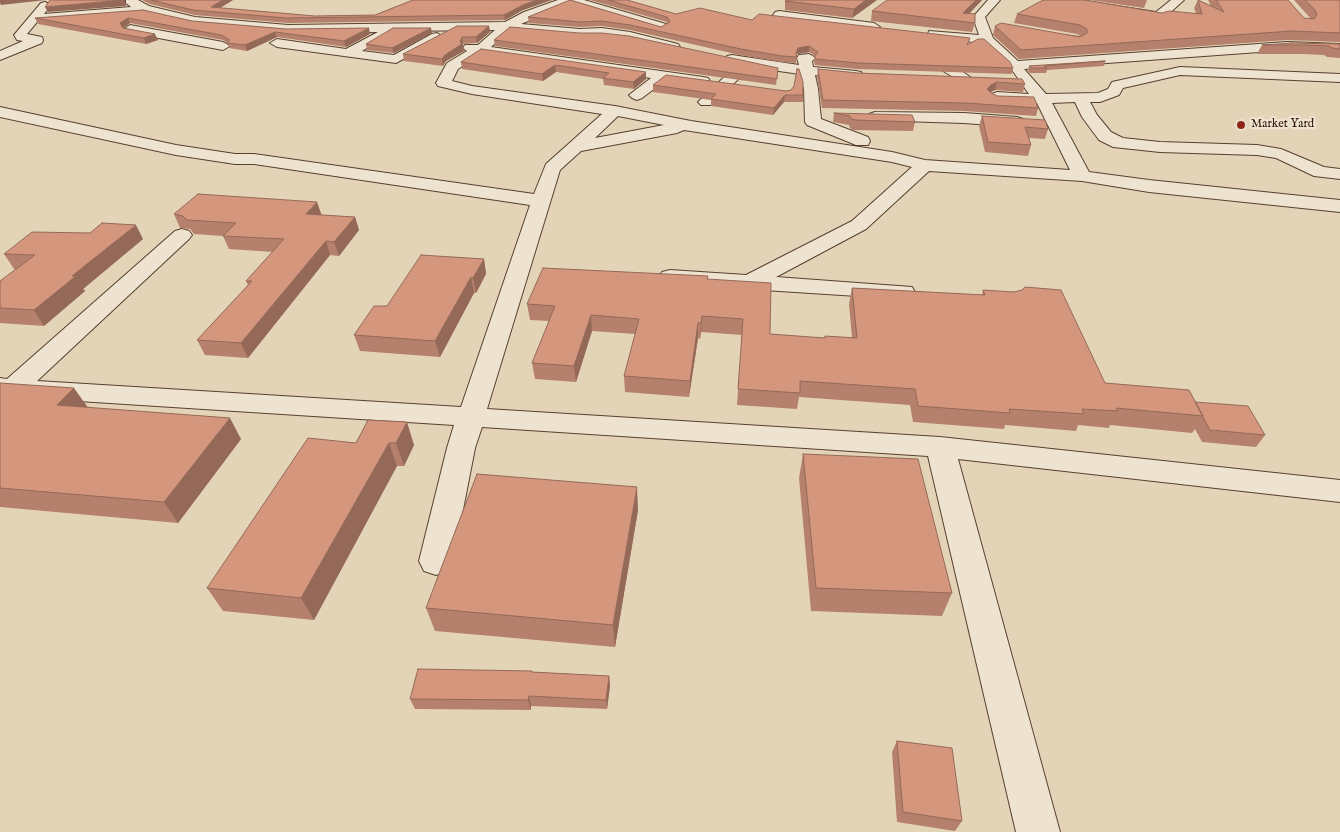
<!DOCTYPE html>
<style>
body{margin:0}
canvas{display:block;background:#e4d4b7}
</style>
<canvas width="1340" height="832"></canvas>
<script>
const ctx = document.querySelector('canvas').getContext('2d');
ctx.lineJoin = 'round';
const shape = rows => new Path2D(rows.map(r => 'M' + r).join(''));
function trace(path, color, width, dash) { ctx.strokeStyle = color; ctx.lineWidth = width; ctx.lineCap = dash ? 'butt' : 'round'; ctx.setLineDash(dash || []); ctx.stroke(path); }
function fillPath(path, color) { ctx.fillStyle = color; ctx.fill(path, 'evenodd'); }
function label(font, color, halo, rows, align = 'center') {
  ctx.font = font + ' "IM FELL English",serif'; ctx.lineWidth = 4.5; ctx.setLineDash([]); ctx.textBaseline = 'middle'; ctx.strokeStyle = halo; ctx.fillStyle = color; for (const [text, x, y, turn = 0] of rows) {
    ctx.save(); ctx.translate(x, y); ctx.rotate((+turn || 0) * Math.PI / 180); ctx.textAlign = isNaN(turn) ? turn : align; if (halo) ctx.strokeText(text, 0, 0); ctx.fillText(text, 0, 0); ctx.restore();
  }
}
const minor = shape([
 [126,0,138,0,149,6,195,17,288,25,505,22,524,12,558,0,584,0,666,24,668,27,662,31,571,3,521,24,580,29,602,28,630,32,678,44,680,47,673,51,630,40,602,36,580,37,510,30,491,47,703,77,708,78,710,81,708,84,703,85,666,80,642,98,637,100,632,98,629,95,651,78,482,54,458,69,452,81,472,86,615,106,691,121,892,152,925,160,1070,170,1037,103,997,102,992,100,989,97,992,94,997,92,1029,94,1010,67,983,43,934,38,928,34,929,31,979,35,973,17,988,0,1000,0,985,17,993,38,1018,61,1287,42,1340,44,1340,52,1287,50,1024,69,1046,94,1098,93,1108,89,1112,82,1180,67,1340,74,1340,82,1180,75,1123,88,1119,95,1100,102,1090,102,1097,115,1111,132,1123,138,1160,142,1257,145,1281,149,1324,167,1340,169,1340,179,1314,176,1276,158,1257,155,1160,152,1113,147,1099,140,1082,117,1075,102,1052,103,1089,172,1149,180,1340,200,1340,212,1149,192,1082,181,929,171,866,229,776,277,912,287,915,292,912,297,904,299,670,284,662,282,659,277,662,272,670,270,746,275,852,221,912,167,892,162,684,130,677,133,581,151,560,170,487,409,940,437,1340,480,1340,502,958,459,1060,832,1016,832,928,456,482,427,475,448,453,561,448,571,436,575,424,571,419,561,447,448,454,425,0,396,0,378,7,379,175,231,182,229,189,231,192,235,189,239,37,381,461,407,530,205,254,164,235,164,176,155,0,117,0,107,176,145,235,154,254,154,534,194,546,164,602,114,472,94,438,86,436,83,447,63,467,51,463,48,465,45,478,45,495,30,394,31,362,51,394,55,432,34,437,33,443,37,396,63,277,47,270,43,277,39,346,49,378,32,288,33,195,25,145,13,37,22,27,34,42,37,43,40,42,43,0,60,0,51,23,41,17,40,14,35,41,3,45,2,51,5,44,14,131,7,126,3,126,0],
 [618,116,664,125,595,138,618,116],
 [1049,0,1078,0,1156,12,1171,0,1184,0,1163,19,1159,20,1055,3,1049,0],
 [779,11,874,23,880,27,874,31,775,18,773,15,775,12,779,11],
 [130,25,223,42,230,46,223,50,126,32,124,29,130,25],
 [809,54,816,58,812,61,813,67,856,71,861,72,863,75,861,78,856,79,815,75,818,89,821,119,868,137,870,141,868,145,856,145,807,125,805,122,804,89,800,74,751,67,711,105,701,105,698,102,738,64,727,62,725,59,727,56,732,55,799,65,797,58,799,55,809,54],
 [922,55,950,63,970,77,968,80,958,80,940,69,917,62,915,59,917,56,922,55],
 [875,112,964,113,1017,117,1023,119,1025,122,1023,125,1017,127,964,123,869,120,867,117,869,114,875,112]
]);
const wall = shape([
 [142,0,233,0,220,8,315,16,375,15,413,0,552,0,523,10,505,20,288,23,195,15,150,4],
 [571,0,661,27,667,24,667,22,590,0,627,0,676,14,752,20,968,44,1013,68,1012,74,857,69,815,65,814,62,815,56,809,52,797,54,796,63,781,62,740,55,630,30,602,26,580,27,529,23,528,17],
 [787,0,877,0,852,18,785,10,785,1],
 [982,0,969,14,975,23,972,32,871,21,872,11],
 [1090,0,1147,0,1144,8],
 [1198,0,1211,6,1208,0,1288,0,1304,18,1311,19,1294,0,1340,0,1340,42,1287,40,1019,59,993,35,995,26,1081,36,1077,34,1014,23,1017,14,1196,13,1194,8],
 [143,10,192,21,286,29,370,34,346,47,277,37,247,51,229,48,227,43,223,40,130,23,123,28,158,40,146,44,38,24,35,18],
 [489,26,490,32,477,43,463,44,463,45,464,51,446,61,443,66,404,61,403,54],
 [432,33,394,53,367,50,366,44],
 [579,33,778,68,776,85,495,46,494,40],
 [1340,44,1340,58,1327,57,1324,55,1301,54,1257,54,1262,45],
 [481,49,646,79,634,89,604,85,603,79,556,72,543,81,462,69,461,62],
 [1105,61,1104,66,1047,70,1046,73,1030,73,1028,71,1029,66],
 [818,69,858,73,1025,84,1023,92,995,90,990,92,997,96,1038,108,1036,116,964,111,822,108,817,77],
 [653,85,786,91,791,90,803,95,803,102,784,102,773,115,711,106,711,100,653,92],
 [834,113,915,122,913,131,853,130,850,128,849,125,833,122],
 [982,116,1048,129,1045,139,1029,138,1031,145,1028,156,985,152,979,126],
 [174,214,322,215,355,217,359,230,339,256,330,255,248,358,205,355,197,340,248,285,246,281,273,252,229,249,223,236,194,234,190,229,180,228],
 [143,239,83,289,85,291,44,326,0,323,0,281,16,269,14,269,4,254],
 [484,259,486,274,476,293,474,293,440,357,360,351,354,335,387,306],
 [708,279,770,334,824,338,825,336,852,338,849,304,852,288,982,295,983,290,1105,383,1195,402,1265,435,1256,447,1202,442,1195,429,1192,433,1110,425,1109,428,1078,425,1076,431,1005,425,1004,429,913,422,910,405,799,397,797,409,737,405,742,335,701,332,700,339,698,338,689,397,625,392,624,376,635,334,592,331,576,382,535,379,532,363,549,321,530,320,527,304],
 [0,383,88,407,241,439,178,523,0,507],
 [368,420,414,445,404,466,397,466,314,620,223,611,207,588,356,443],
 [803,454,952,593,942,616,811,611,799,478],
 [638,510,615,647,435,631,426,608],
 [533,672,609,676,610,686,607,709,531,706,531,710,415,709,410,699],
 [897,741,962,821,955,831,897,822,892,752]
]);
const shadedWall = shape([
 [0,0,46,0,1,5,0,3],
 [124,0,125,0,126,6,48,12,45,7],
 [223,0,233,0,213,12,211,7],
 [537,0,552,0,523,10,505,20,504,15,523,5],
 [866,0,877,0,852,18,854,9],
 [976,0,982,0,961,22,963,13],
 [128,18,130,23,122,29,120,23],
 [489,26,490,32,477,43,476,37],
 [369,28,370,34,346,47,344,41],
 [431,28,432,33,394,53,392,48],
 [275,32,277,37,247,51,245,45],
 [155,34,158,40,146,44,144,38],
 [462,37,464,51,446,61,443,66,442,59,445,55,460,42],
 [809,46,809,52,797,54,795,59,796,53,798,48],
 [555,65,556,72,543,81,542,74],
 [646,72,646,79,634,89,633,82],
 [997,82,995,90,989,93,987,89,991,85],
 [785,95,784,102,773,115,774,108],
 [317,202,322,216,306,214],
 [355,217,359,230,339,256,334,242],
 [136,225,143,239,83,289,85,291,44,326,34,310,72,276],
 [326,241,330,255,248,358,241,343],
 [484,259,486,274,476,293,473,278],
 [471,277,474,293,440,357,435,341],
 [591,315,592,331,576,382,574,366],
 [702,316,701,332,700,339,701,323],
 [698,323,698,338,689,397,690,381],
 [74,388,89,409,57,405],
 [230,418,241,439,178,523,164,502],
 [407,422,414,445,404,466,396,443],
 [389,443,397,466,314,620,301,598],
 [637,487,638,510,615,647,613,625],
 [609,676,610,686,607,709,606,700],
 [529,696,531,706,531,710,528,700]
]);
const building = shape([
 [50,0,124,0,45,7,50,0],
 [151,0,223,0,211,7,315,16,375,15,413,0,537,0,523,5,504,15,286,18,193,10,151,0],
 [570,0,661,27,670,22,667,17,608,0,627,0,676,14,700,8,752,20,759,14,970,38,967,45,978,39,984,39,1010,62,1013,68,858,63,815,59,815,56,818,52,809,46,798,48,796,53,797,57,782,56,741,49,630,25,602,21,580,22,528,17,570,0],
 [787,0,866,0,854,9,785,1,787,0],
 [887,0,976,0,963,13,975,14,975,23,872,11,887,0],
 [1043,0,1085,0,1162,13,1169,11,1202,14,1198,0,1224,12,1216,0,1288,0,1304,18,1314,19,1317,15,1315,10,1305,0,1340,0,1340,33,1292,31,1021,50,995,26,1001,23,1080,37,1087,33,1087,29,1080,25,1017,14,1043,0],
 [143,10,192,21,286,29,369,28,344,41,275,32,245,45,227,43,230,40,221,35,128,18,120,23,123,28,155,34,144,38,35,18,143,10],
 [457,26,489,26,476,37,462,37,460,42,462,44,445,55,442,59,403,54,457,26],
 [510,27,579,33,602,33,629,36,778,68,777,79,494,40,510,27],
 [393,28,431,28,392,48,366,44,393,28],
 [1292,43,1340,44,1340,49,1332,48,1329,46,1306,45,1262,45,1292,43],
 [481,49,646,72,633,82,603,78,609,73,555,65,542,74,461,62,481,49],
 [1105,61,1044,66,1047,68,1032,68,1029,66,1105,61],
 [797,69,799,69,803,82,803,95,785,95,774,108,711,99,716,94,653,85,666,75,786,91,791,90,794,86,797,69],
 [818,69,858,73,1022,79,1025,84,997,82,991,85,987,89,991,93,997,96,1034,97,1038,108,966,103,823,100,818,69],
 [834,113,912,115,915,122,855,120,851,119,850,116,834,113],
 [982,116,1045,120,1048,129,1025,127,1031,145,988,142,982,116],
 [198,194,317,202,306,214,355,217,334,242,326,241,241,343,197,340,252,281,246,281,284,239,223,236,236,223,187,220,183,216,174,214,198,194],
 [102,223,136,225,72,276,76,276,34,310,0,308,0,281,35,255,4,254,32,232,90,233,102,223],
 [421,255,484,259,473,278,471,277,435,341,354,335,374,306,387,306,421,255],
 [543,268,708,276,707,279,771,283,770,334,825,338,825,336,857,338,852,288,985,295,983,290,1014,292,1022,290,1025,287,1061,290,1105,383,1189,390,1203,416,1116,408,1118,411,1082,409,1084,414,1009,409,1010,413,918,406,915,389,800,381,800,393,738,389,743,319,702,316,701,323,698,323,690,381,624,376,639,319,591,315,574,366,532,363,555,306,527,304,543,268],
 [0,383,74,388,57,405,230,418,164,502,0,488,0,383],
 [1195,402,1248,406,1265,435,1210,430,1195,402],
 [368,420,407,422,396,443,389,443,301,598,207,588,308,438,356,443,368,420],
 [803,454,918,459,952,593,816,588,803,454],
 [477,474,637,487,613,625,426,608,477,474],
 [418,669,532,671,532,672,609,676,606,700,529,696,528,700,410,699,418,669],
 [897,741,952,748,962,821,903,812,897,741]
]);
const markers = [
 [1241,125,5,"#8f2418"]
];
const farPoinames = [
 ["Market Yard",1251,125]
];
trace(minor, '#58402f', 2);
fillPath(minor, '#ede3d0');
fillPath(wall, '#b6816c');
fillPath(shadedWall, '#946958');
fillPath(building, '#d4967d');
trace(building, '#946958', 1);
for (const [x, y, r, color] of markers) { const dot = new Path2D(); dot.arc(x, y, r, 0, 2 * Math.PI); ctx.fillStyle = color; ctx.fill(dot); trace(dot, '#ede3d0', 2); }
label('12px', '#2a0e02', '#ede3d0', farPoinames, 'left');
</script>
